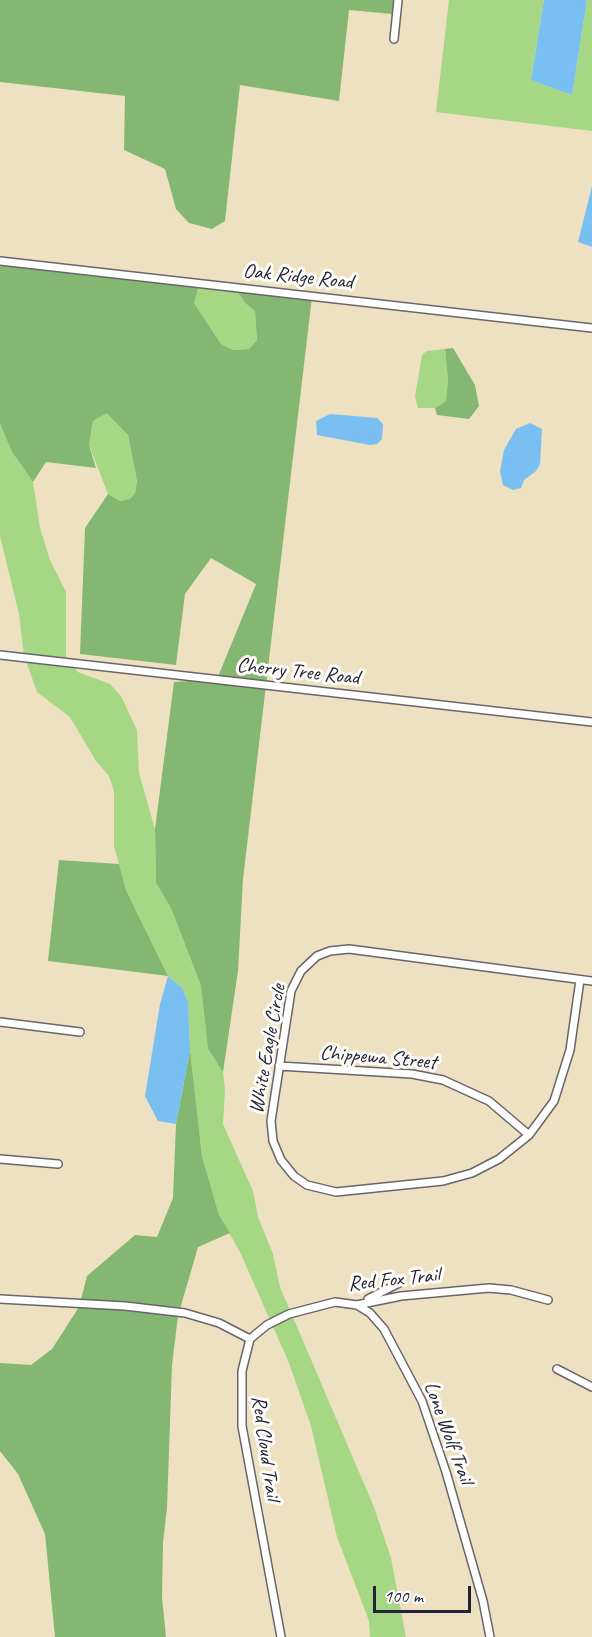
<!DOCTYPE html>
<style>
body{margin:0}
#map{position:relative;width:592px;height:1637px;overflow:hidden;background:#ede1c1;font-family:Caveat,sans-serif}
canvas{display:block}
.scale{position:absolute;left:373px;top:1586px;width:98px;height:27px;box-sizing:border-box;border:3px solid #22223b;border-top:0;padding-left:8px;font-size:18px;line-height:21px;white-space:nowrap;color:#22223b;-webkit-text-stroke:4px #fdfcf7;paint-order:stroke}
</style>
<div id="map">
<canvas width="592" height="1637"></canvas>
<div class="scale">100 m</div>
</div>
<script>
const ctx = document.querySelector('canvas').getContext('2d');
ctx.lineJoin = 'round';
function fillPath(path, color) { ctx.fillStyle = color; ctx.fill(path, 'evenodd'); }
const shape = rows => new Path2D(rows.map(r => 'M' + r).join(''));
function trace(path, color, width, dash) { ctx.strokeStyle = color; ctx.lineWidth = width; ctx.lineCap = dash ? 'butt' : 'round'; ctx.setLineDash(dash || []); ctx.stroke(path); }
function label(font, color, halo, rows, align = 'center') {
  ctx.font = font + ' Caveat,sans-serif'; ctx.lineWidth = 6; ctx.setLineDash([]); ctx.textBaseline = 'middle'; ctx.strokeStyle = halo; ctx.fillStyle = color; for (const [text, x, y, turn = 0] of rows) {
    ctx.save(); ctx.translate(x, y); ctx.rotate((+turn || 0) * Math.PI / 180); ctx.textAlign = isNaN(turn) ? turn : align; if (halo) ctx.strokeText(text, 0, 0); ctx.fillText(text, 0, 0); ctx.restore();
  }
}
const green = shape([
 [449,0,544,0,531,80,572,95,587,0,592,0,592,131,436,112],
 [199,285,236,289,245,303,255,311,257,340,249,349,233,350,221,344,194,303],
 [445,349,448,380,446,401,435,408,418,408,415,397,422,355,427,351],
 [108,412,128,435,137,481,135,493,130,499,120,501,108,494,89,445,93,421],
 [0,424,12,452,33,482,40,528,50,560,66,592,66,658,78,672,110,684,121,696,137,730,139,773,155,829,156,883,171,908,201,986,208,1049,223,1072,225,1090,223,1124,253,1191,258,1217,273,1254,280,1287,374,1507,391,1558,406,1637,370,1637,369,1621,337,1537,311,1426,289,1363,240,1252,219,1215,202,1156,190,1050,188,1001,182,988,168,976,126,890,114,846,114,791,109,776,96,761,70,717,37,692,24,655,19,614,0,536]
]);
const forest = shape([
 [0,0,394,0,392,14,349,10,339,101,240,85,225,221,212,229,189,223,176,209,165,169,124,150,125,96,0,82],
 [0,262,199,285,194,303,221,344,233,350,249,349,257,340,255,311,245,303,236,289,312,297,243,879,238,971,223,1072,208,1049,201,986,171,908,156,883,155,829,174,682,217,679,256,584,211,558,185,594,176,665,80,654,85,528,108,494,120,501,130,499,135,493,137,481,128,435,107,413,93,421,89,445,96,468,46,462,33,482,12,452,0,424],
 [453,348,475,385,479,406,469,419,437,415,435,408,446,401,448,380,445,349],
 [59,860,119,864,126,890,168,976,48,961],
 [190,1050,202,1156,219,1215,230,1233,198,1247,178,1316,172,1365,167,1508,163,1542,162,1597,166,1637,55,1637,45,1534,18,1474,0,1451,0,1363,31,1365,52,1349,79,1307,87,1276,135,1235,157,1237,173,1198,176,1124]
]);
const water = shape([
 [544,0,587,0,572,95,531,80],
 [592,186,592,247,578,242],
 [330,414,377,418,383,424,382,439,377,444,370,445,317,435,316,421],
 [530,423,542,429,540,464,536,471,524,480,521,488,513,490,503,485,500,471,504,450,516,429],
 [168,976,182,988,188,1001,190,1050,176,1124,158,1121,145,1096,160,1004]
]);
const street = shape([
 [394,39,398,0],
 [0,261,592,328],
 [0,655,592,722],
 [580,980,570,1050,554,1101,529,1135,499,1159,472,1173,443,1181,336,1192,307,1185,294,1176,281,1160,273,1141,271,1121,291,991,301,971,317,956,330,951,349,949,592,981],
 [0,1022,80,1032],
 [279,1066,412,1074,443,1080,489,1101,529,1135],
 [0,1159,58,1164],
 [0,1299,125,1306,185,1313,219,1323,250,1339],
 [368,1299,401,1282],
 [357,1305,370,1313,384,1329,422,1401,446,1472,483,1601,490,1637],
 [250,1339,267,1325,289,1314,335,1302,357,1305,401,1296,489,1288,511,1290,548,1300],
 [250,1339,242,1371,242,1426,281,1637],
 [557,1369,592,1387]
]);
const streetNames = [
 ["Oak Ridge Road",298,277,6],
 ["Cherry Tree Road",298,672,6],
 ["White Eagle Circle",268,1049,-80],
 ["Chippewa Street",378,1058,5],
 ["Red Fox Trail",394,1280,-6],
 ["Lone Wolf Trail",448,1433,70],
 ["Red Cloud Trail",265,1448,82]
];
fillPath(green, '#a6d785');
fillPath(forest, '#84b872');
fillPath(water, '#7abff1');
trace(street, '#69656a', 10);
trace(street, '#fff', 7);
label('21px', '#22223b', '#fdfcf7', streetNames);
</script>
